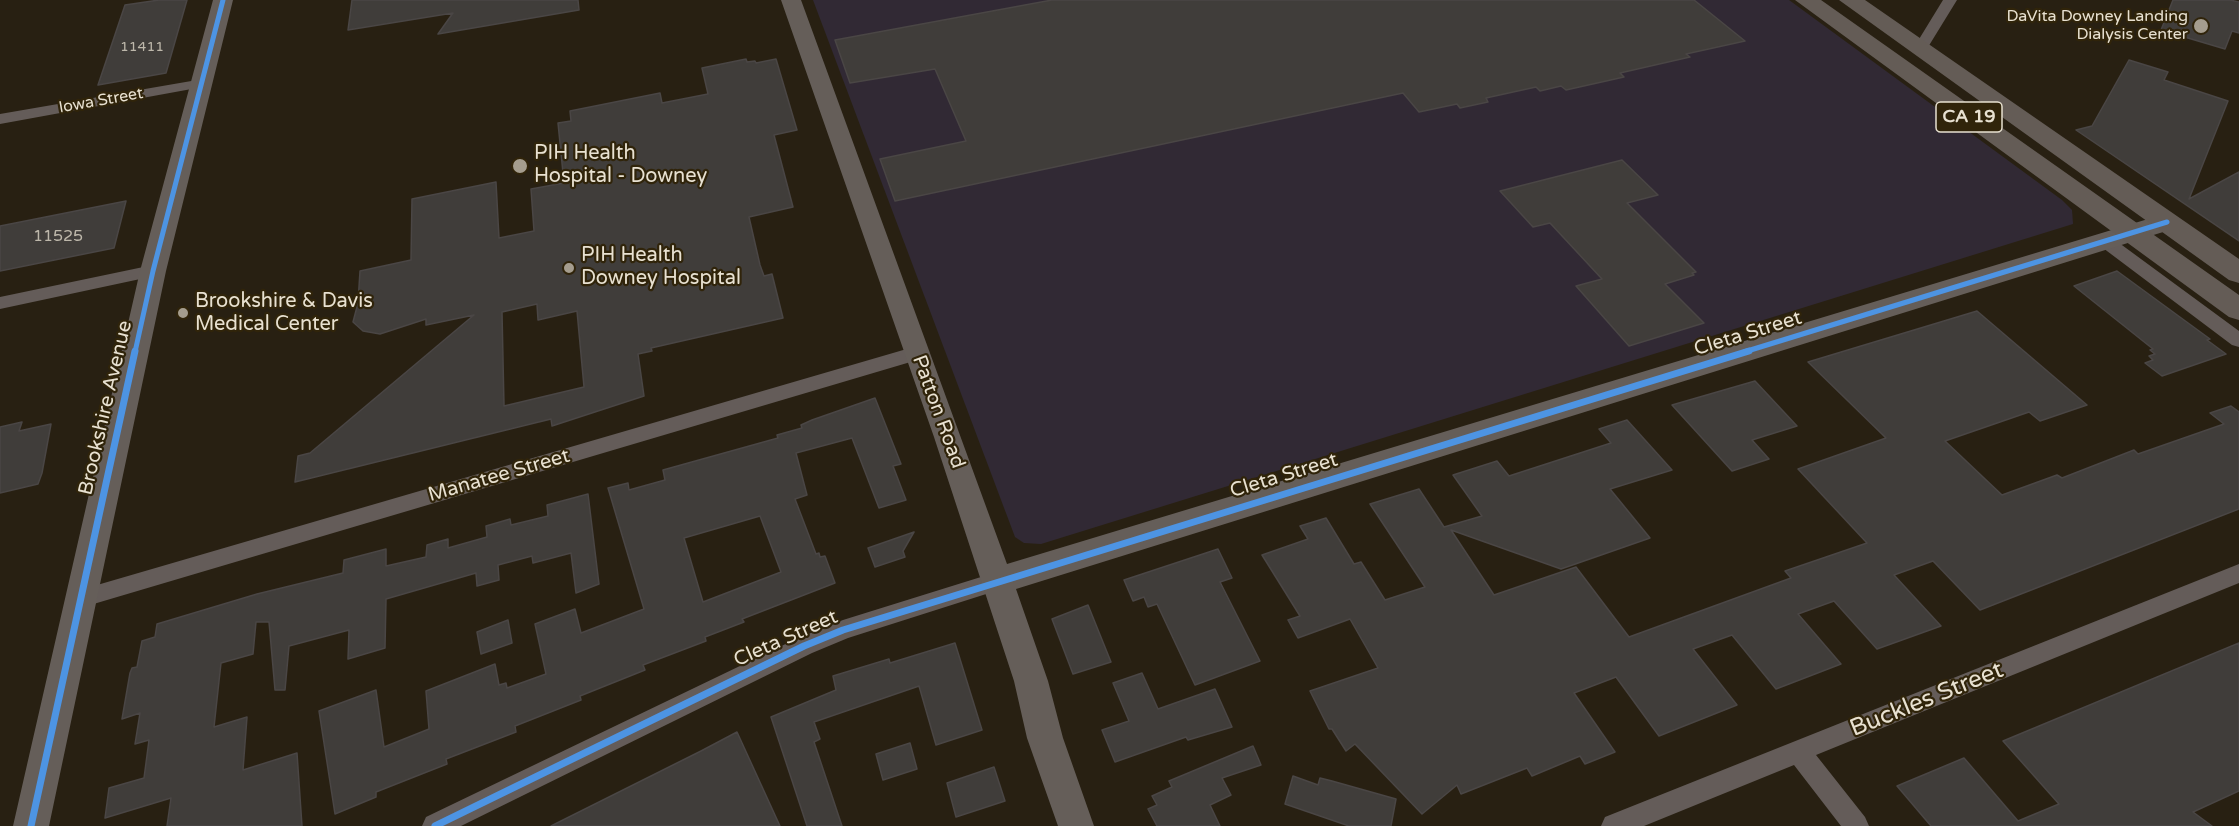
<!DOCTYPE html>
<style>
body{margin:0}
canvas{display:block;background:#282012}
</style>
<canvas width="2239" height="826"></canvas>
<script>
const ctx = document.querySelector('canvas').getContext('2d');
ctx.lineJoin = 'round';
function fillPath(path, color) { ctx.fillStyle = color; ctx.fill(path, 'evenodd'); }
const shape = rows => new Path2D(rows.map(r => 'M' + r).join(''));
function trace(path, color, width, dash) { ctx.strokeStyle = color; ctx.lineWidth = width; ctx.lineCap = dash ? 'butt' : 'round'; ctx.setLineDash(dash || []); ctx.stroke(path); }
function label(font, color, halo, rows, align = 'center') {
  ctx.font = font + ' "Varela Round",sans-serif'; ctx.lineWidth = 4.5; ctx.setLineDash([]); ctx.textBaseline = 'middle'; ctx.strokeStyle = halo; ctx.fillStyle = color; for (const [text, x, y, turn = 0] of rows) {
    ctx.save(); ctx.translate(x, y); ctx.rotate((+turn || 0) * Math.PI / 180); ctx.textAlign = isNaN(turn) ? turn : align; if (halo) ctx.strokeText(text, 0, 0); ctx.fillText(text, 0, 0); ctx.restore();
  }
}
const industrial = shape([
 [813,0,1789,0,2062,200,2072,210,2073,224,1041,544,1024,543,1015,537]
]);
const building = shape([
 [159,0,187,0,166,73,98,85,125,5,159,0],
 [352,0,578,0,579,10,438,34,453,13,348,30,352,0],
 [1052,0,1694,0,1745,41,1686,54,1690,57,1620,73,1624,77,1566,90,1561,86,1540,91,1536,87,1486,98,1488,102,1460,108,1457,104,1419,112,1403,93,895,201,880,159,966,141,935,69,850,83,835,40,1052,0],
 [2173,0,2230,0,2239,2,2239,33,2232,31,2225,49,2161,30,2173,0],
 [746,59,747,62,755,61,756,63,776,59,797,130,774,135,793,207,749,217,760,265,764,276,772,274,783,318,651,348,652,351,638,354,644,396,552,426,551,419,295,482,298,456,310,453,474,315,426,325,426,319,380,334,363,331,353,322,358,303,360,271,411,260,412,199,496,182,499,238,534,231,531,189,564,183,558,123,571,121,570,111,660,93,662,103,708,94,702,68,746,59],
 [537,304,538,320,577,311,584,387,504,406,502,312,537,304],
 [2129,60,2168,72,2164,80,2228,101,2189,199,2239,172,2239,241,2076,130,2092,126,2129,60],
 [1622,160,1658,195,1627,203,1696,272,1692,273,1694,275,1665,284,1704,323,1629,346,1576,286,1602,279,1550,223,1533,227,1500,191,1622,160],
 [126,201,114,248,0,271,0,226,126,201],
 [2117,271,2210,339,2207,340,2226,354,2162,376,2145,363,2153,360,2149,356,2155,354,2150,350,2153,349,2074,286,2117,271],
 [1977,311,2087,405,2040,421,2029,412,1945,441,2002,495,2057,475,2062,478,2134,450,2138,454,2224,424,2210,413,2231,406,2239,412,2239,509,1980,610,1933,561,1894,575,1941,626,1877,649,1834,601,1798,614,1841,664,1776,689,1732,635,1693,649,1737,705,1659,736,1616,677,1574,693,1615,752,1585,764,1580,756,1532,776,1527,768,1461,794,1457,785,1422,814,1355,744,1346,751,1332,729,1329,729,1310,691,1378,668,1350,619,1298,638,1288,620,1300,616,1262,555,1308,539,1300,526,1326,518,1354,564,1361,562,1385,600,1425,587,1370,504,1419,489,1444,527,1482,516,1453,475,1497,461,1509,476,1611,443,1599,429,1627,420,1672,470,1610,489,1650,538,1561,569,1451,530,1494,595,1576,567,1629,637,1791,578,1785,571,1867,543,1798,469,1886,438,1808,362,1977,311],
 [1755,381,1797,426,1752,440,1769,459,1732,471,1672,405,1755,381],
 [875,398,901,464,893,466,906,500,879,508,852,438,796,453,807,495,795,499,816,554,819,553,820,557,825,556,835,583,742,619,744,622,705,637,706,641,643,665,645,670,580,696,581,700,515,726,516,732,446,759,447,764,376,792,376,797,335,814,319,711,376,690,384,747,429,729,426,691,495,664,499,685,506,683,507,688,546,674,535,624,575,609,581,633,644,609,608,488,628,483,629,490,665,480,663,470,778,438,777,435,802,428,801,425,812,420,875,398],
 [760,516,781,572,703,602,684,538,760,516],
 [22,422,19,431,51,424,42,473,38,484,0,493,0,427,22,422],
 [588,494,599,584,576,593,571,553,533,563,532,556,498,565,499,580,477,586,476,573,386,599,385,648,348,659,349,630,289,646,285,690,275,690,269,622,256,622,253,654,221,663,214,727,247,717,243,770,297,753,302,826,167,826,171,798,105,818,109,788,144,778,149,740,135,744,140,713,122,719,130,673,132,668,137,667,142,641,155,637,157,624,257,594,343,573,344,560,386,549,386,566,426,557,427,545,448,539,448,548,487,537,486,526,510,519,511,525,548,516,547,505,588,494],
 [914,532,903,551,905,557,875,567,868,548,914,532],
 [1218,549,1232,578,1220,582,1260,661,1195,685,1157,604,1148,607,1144,597,1133,601,1124,580,1218,549],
 [1088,605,1111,662,1073,674,1052,619,1088,605],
 [508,620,512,643,481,654,477,632,508,620],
 [955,643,982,730,936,745,919,686,814,722,820,739,814,742,842,826,807,826,771,717,836,690,833,676,889,659,890,663,955,643],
 [2239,643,2239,791,2193,812,2212,826,1931,826,1897,786,1964,758,2018,821,2059,804,2003,741,2239,643],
 [1142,673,1158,709,1215,689,1232,727,1188,740,1186,737,1115,762,1102,730,1129,721,1113,683,1142,673],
 [737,732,780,826,551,826,701,751,737,732],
 [910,743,917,769,883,780,876,754,910,743],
 [1253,746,1261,765,1222,778,1231,795,1210,805,1220,826,1157,826,1148,809,1157,805,1152,796,1172,787,1169,781,1253,746],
 [994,767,1005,801,956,817,947,783,994,767],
 [1293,776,1318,785,1320,778,1332,781,1396,799,1391,826,1349,826,1285,804,1293,776]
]);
const street = shape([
 [1943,0,1957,0,1925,52,1915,52,1913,49,1943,0],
 [203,79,208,80,210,83,208,86,0,124,0,114,203,79],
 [2105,235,2111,237,2239,331,2239,347,2232,345,2099,245,2096,241,2099,237,2105,235],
 [153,265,159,267,162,271,159,275,0,309,0,297,153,265],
 [917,346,924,348,926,353,924,358,80,608,72,606,69,599,72,592,80,590,917,346],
 [2239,564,2239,583,1816,755,1865,817,1869,826,1841,826,1794,765,1644,826,1601,826,1605,817,2239,564],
 [997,572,1005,574,1008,581,1005,588,848,638,812,653,461,826,422,826,426,817,796,639,843,620,997,572]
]);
const secondary = shape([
 [213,0,233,0,166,271,49,826,13,826,140,271,213,0],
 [781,0,801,0,1007,564,2158,216,2167,214,2176,216,2179,222,2176,228,1016,589,1048,681,1063,738,1094,826,1058,826,1027,738,1014,681,934,437,781,0]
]);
const primary = shape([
 [1795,0,1821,0,2239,295,2239,320,2229,317,1795,0],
 [1839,0,1865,0,2239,259,2239,283,2229,280,1839,0]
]);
const cyclewayFar1 = shape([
 [135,352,153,271,223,0],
 [1744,352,2167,222]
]);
const cycleway = shape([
 [31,826,135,351],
 [435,826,804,646,843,630,1749,351]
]);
const markers = [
 [2201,26,8,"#a59d8e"],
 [520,166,8,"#a59d8e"],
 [569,268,6,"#a59d8e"],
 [183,313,6,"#a59d8e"]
];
const farNumbernames = [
 ["11411",142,47]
];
const farPoinames = [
 ["DaVita Downey Landing",2188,17],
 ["Dialysis Center",2188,35]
];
const farStreetnames = [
 ["Iowa Street",101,101,-10]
];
const numberNames = [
 ["11525",58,237]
];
const shields = [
 [1969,117,66]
];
const shieldNames = [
 ["CA 19",1969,117]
];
const poiNames = [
 ["PIH Health",534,154],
 ["Hospital - Downey",534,177],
 ["PIH Health",581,256],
 ["Downey Hospital",581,279],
 ["Brookshire & Davis",195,302],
 ["Medical Center",195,325]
];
const streetNames = [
 ["Cleta Street",1748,334,-17],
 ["Brookshire Avenue",106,408,-77],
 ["Patton Road",938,412,70],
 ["Manatee Street",499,476,-16],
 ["Cleta Street",1284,476,-17],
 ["Cleta Street",786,639,-24]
];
const nearStreetnames = [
 ["Buckles Street",1927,700,-22]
];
fillPath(industrial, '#312934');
fillPath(building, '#403d3a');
trace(building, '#4a4645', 1.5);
fillPath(street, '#645c59');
fillPath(secondary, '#655e59');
fillPath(primary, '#645c56');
trace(cyclewayFar1, '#4d94e3', 5);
trace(cycleway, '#4d94e3', 7);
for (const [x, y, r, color] of markers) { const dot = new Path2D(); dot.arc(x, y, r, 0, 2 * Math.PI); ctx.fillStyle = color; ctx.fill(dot); trace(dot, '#30240a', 2); }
label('14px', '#beb8ab', null, farNumbernames);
label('16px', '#e8e1d1', '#30240a', farPoinames, 'right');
label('16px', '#e8e1d1', '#30240a', farStreetnames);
label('16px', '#beb8ab', null, numberNames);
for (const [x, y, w] of shields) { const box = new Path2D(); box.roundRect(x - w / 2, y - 15, w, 30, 4.5); ctx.fillStyle = '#30240a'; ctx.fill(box); trace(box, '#e8e1d1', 1.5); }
label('bold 18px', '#e8e1d1', null, shieldNames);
label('20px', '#e8e1d1', '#30240a', poiNames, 'left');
label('20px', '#e8e1d1', '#30240a', streetNames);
label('24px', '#e8e1d1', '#30240a', nearStreetnames);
</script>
